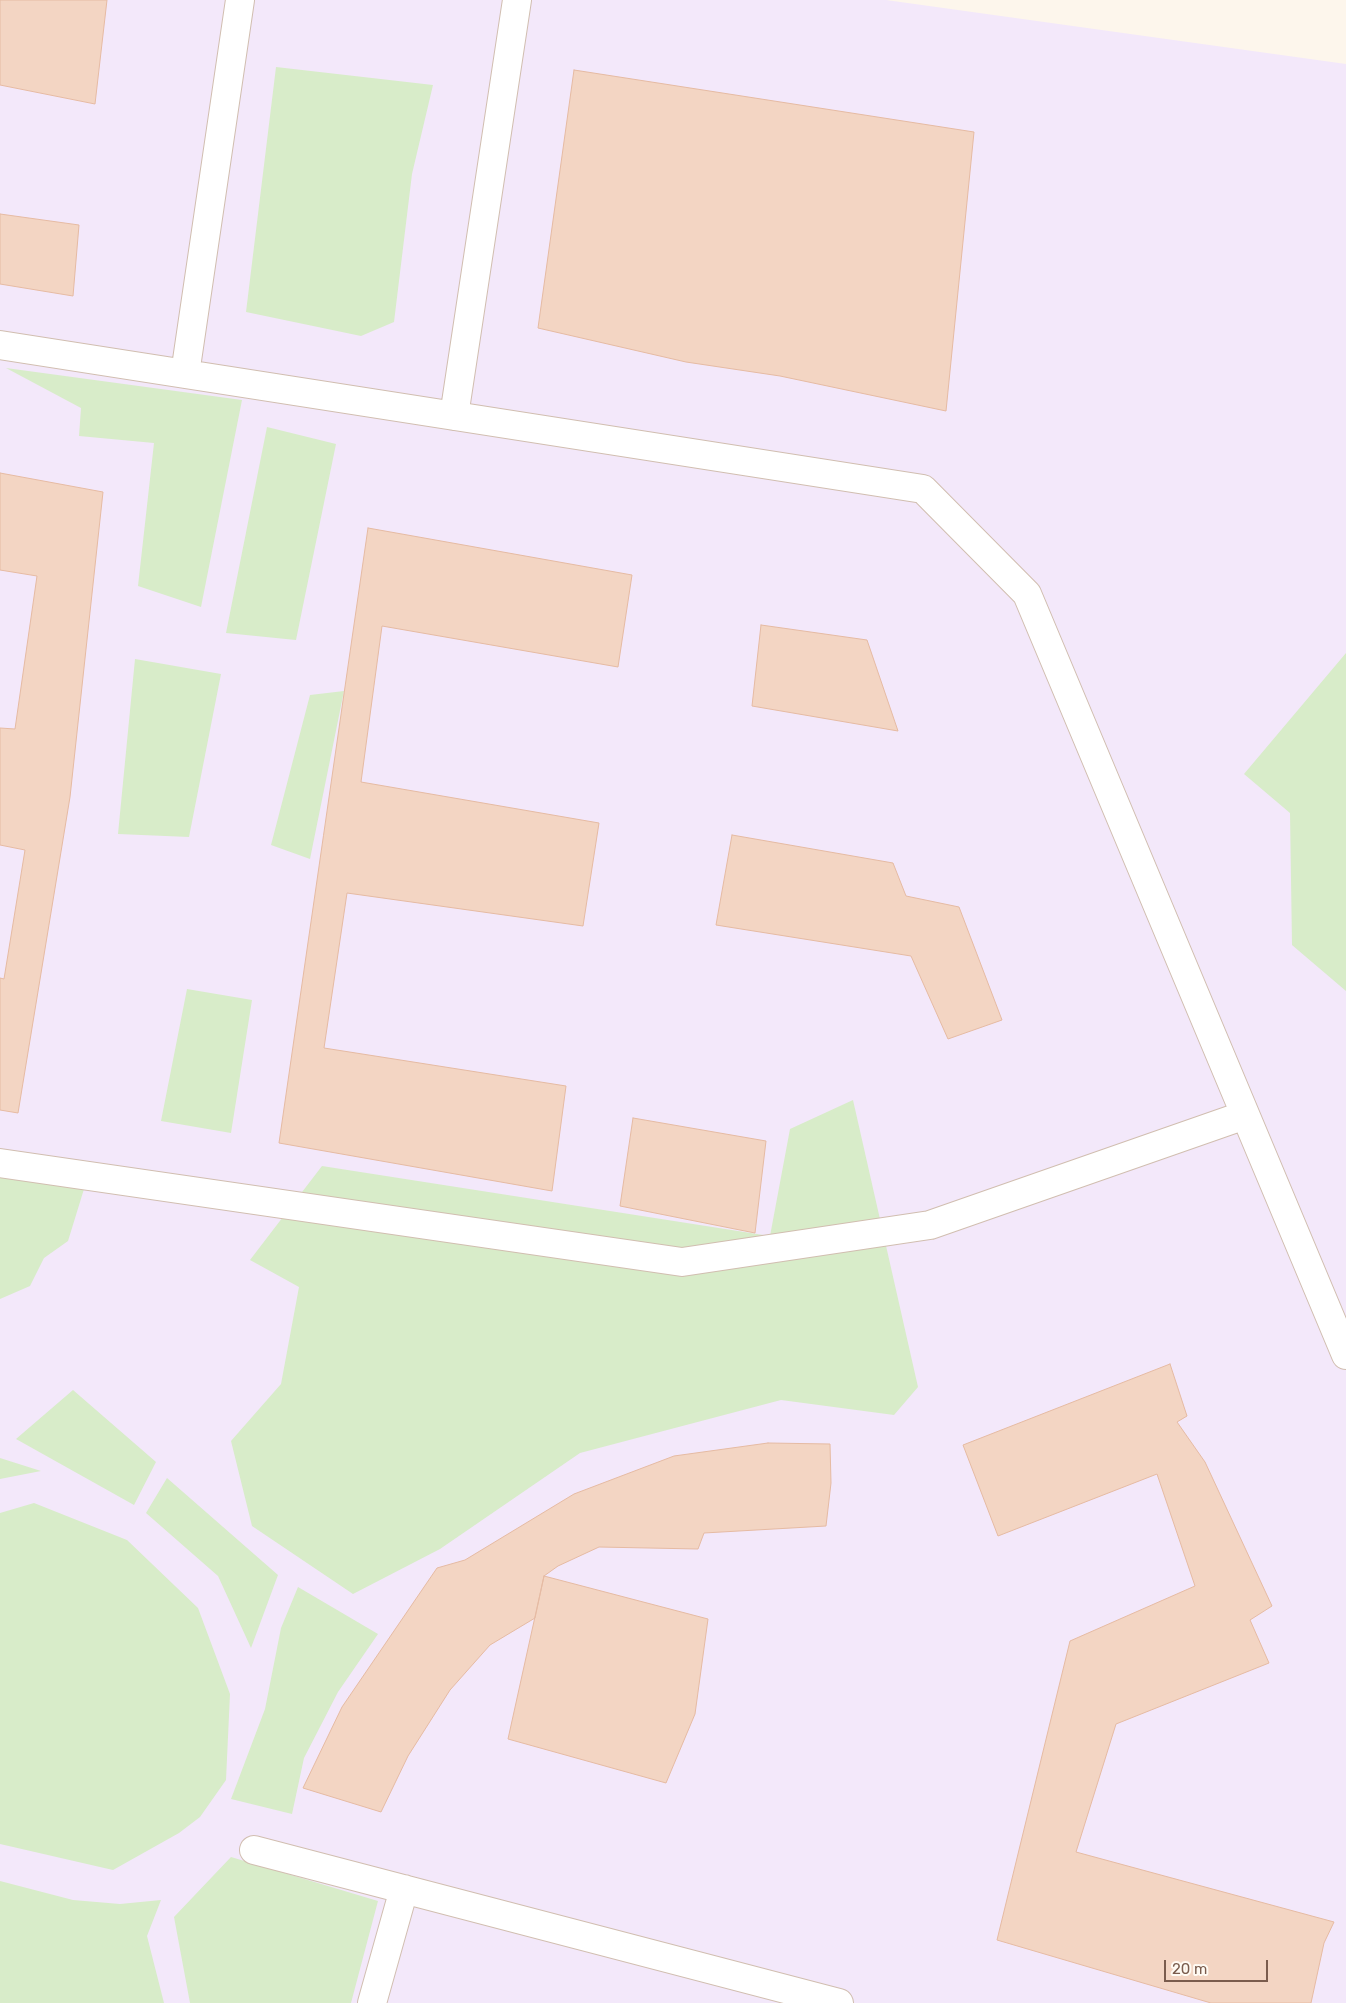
<!DOCTYPE html>
<style>
body{margin:0}
#map{position:relative;width:1346px;height:2003px;overflow:hidden;background:#fdf6ec;font-family:Rubik,sans-serif}
canvas{display:block}
.scale{position:absolute;left:1164px;top:1960px;width:104px;height:22px;box-sizing:border-box;border:2px solid #7a5c4d;border-top:0;padding-left:6px;font-size:15px;line-height:18px;white-space:nowrap;color:#7a5c4d;-webkit-text-stroke:4px #fffaf3;paint-order:stroke}
</style>
<div id="map">
<canvas width="1346" height="2003"></canvas>
<div class="scale">20 m</div>
</div>
<script>
const ctx = document.querySelector('canvas').getContext('2d');
ctx.lineJoin = 'round';
function fillPath(path, color) { ctx.fillStyle = color; ctx.fill(path, 'evenodd'); }
const shape = rows => new Path2D(rows.map(r => 'M' + r).join(''));
function trace(path, color, width, dash) { ctx.strokeStyle = color; ctx.lineWidth = width; ctx.lineCap = dash ? 'butt' : 'round'; ctx.setLineDash(dash || []); ctx.stroke(path); }
const education = shape([
 [0,0,886,0,1346,64,1346,2003,0,2003]
]);
const green = shape([
 [276,67,433,85,412,174,394,322,361,336,246,312],
 [6,368,242,400,201,607,138,586,154,443,79,436,81,408],
 [267,427,336,444,296,640,226,633],
 [1346,653,1346,991,1292,945,1290,813,1244,774],
 [135,659,221,674,189,837,118,834],
 [344,691,310,859,271,845,310,695],
 [187,989,252,1000,231,1133,161,1121],
 [853,1100,918,1387,894,1415,781,1400,580,1453,440,1549,353,1594,252,1526,231,1441,281,1384,299,1287,250,1260,322,1166,770,1236,790,1129],
 [0,1175,84,1189,68,1241,44,1258,30,1286,0,1299],
 [73,1390,156,1462,134,1505,16,1439],
 [0,1458,41,1471,0,1479],
 [167,1478,278,1575,251,1648,218,1576,146,1513],
 [34,1503,127,1540,198,1608,230,1694,226,1780,200,1817,179,1833,113,1870,0,1844,0,1513],
 [298,1587,378,1634,338,1692,304,1758,292,1814,231,1799,265,1709,281,1628],
 [231,1857,378,1901,351,2003,190,2003,174,1917],
 [0,1881,73,1900,120,1904,161,1900,147,1936,164,2003,0,2003]
]);
const building = shape([
 [0,0,107,0,95,104,0,85,0,0],
 [574,70,974,132,946,411,780,376,686,362,538,328,574,70],
 [0,214,79,225,73,296,0,284,0,214],
 [0,473,103,492,70,797,18,1113,0,1110,0,978,4,979,25,850,0,845,0,728,15,729,37,576,0,570,0,473],
 [368,528,632,575,618,667,382,626,361,782,599,823,583,926,347,893,324,1048,566,1086,552,1191,279,1143,368,528],
 [761,625,867,640,898,731,752,706,761,625],
 [732,835,893,863,906,896,959,907,1002,1020,948,1039,911,956,716,925,732,835],
 [633,1118,766,1141,755,1233,620,1206,633,1118],
 [1170,1364,1187,1416,1177,1422,1205,1462,1272,1606,1250,1620,1269,1663,1116,1724,1076,1852,1334,1922,1324,1943,1311,2003,1211,2003,997,1940,1070,1641,1195,1586,1157,1474,998,1536,963,1445,1170,1364],
 [768,1443,830,1444,831,1483,826,1526,704,1533,698,1549,599,1547,558,1566,544,1576,535,1618,490,1645,450,1690,408,1756,381,1812,303,1788,342,1707,437,1568,465,1560,574,1494,674,1456,768,1443],
 [544,1576,708,1619,695,1714,666,1783,508,1739,544,1576]
]);
const street = shape([
 [0,345,923,489,1027,594,1346,1355],
 [185,374,240,0],
 [454,416,517,0],
 [0,1163,682,1262,930,1225,1245,1115],
 [254,1850,839,2003],
 [372,2003,404,1889]
]);
fillPath(education, '#f3e8fa');
fillPath(green, '#d8ecc9');
fillPath(building, '#f3d5c3');
trace(building, '#e6bba3', 1);
trace(street, '#d1beb0', 30);
trace(street, '#fff', 28);
</script>
